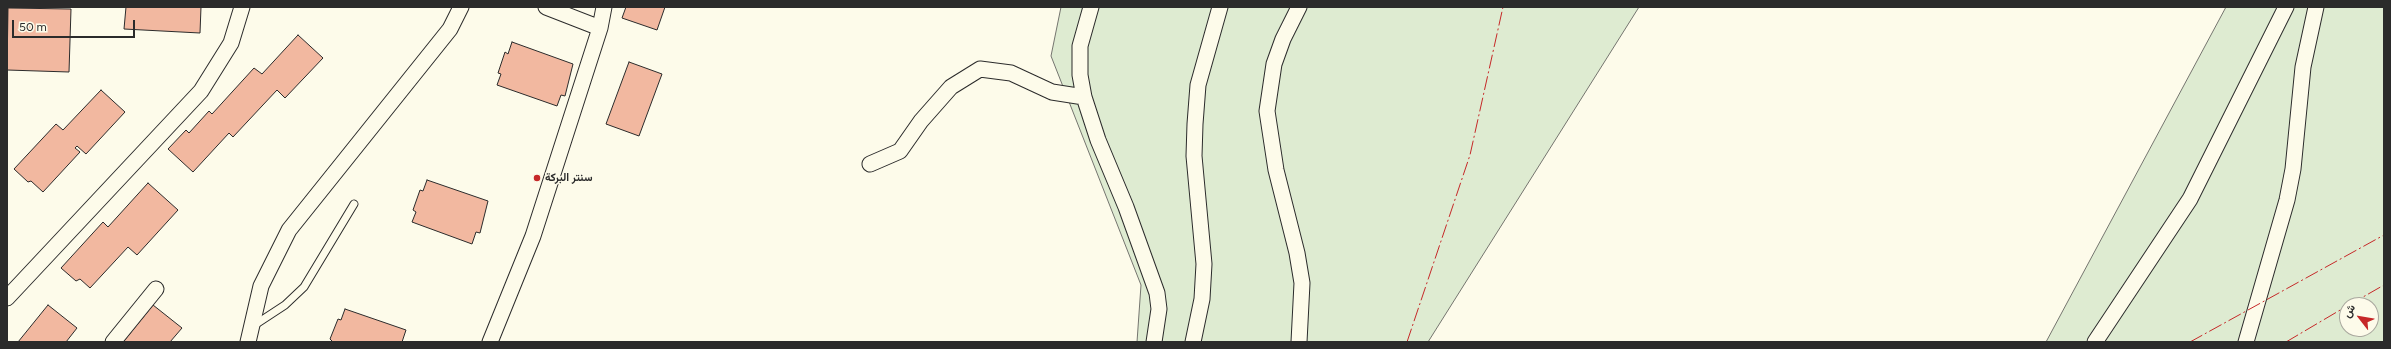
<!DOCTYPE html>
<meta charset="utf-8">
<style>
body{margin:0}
#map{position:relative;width:2391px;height:349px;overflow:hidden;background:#fdfbea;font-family:Figtree,Vazirmatn,sans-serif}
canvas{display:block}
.frame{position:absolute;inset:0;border:8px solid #2b2b2b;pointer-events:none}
.north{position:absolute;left:2339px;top:297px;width:40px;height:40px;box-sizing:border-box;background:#fdfbea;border:1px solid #a9a89e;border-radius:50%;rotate:301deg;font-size:11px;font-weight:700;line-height:16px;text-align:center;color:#2b2b2b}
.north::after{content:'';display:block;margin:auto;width:14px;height:18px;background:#c62828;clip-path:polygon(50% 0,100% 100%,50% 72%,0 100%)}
.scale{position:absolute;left:12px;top:20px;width:123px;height:18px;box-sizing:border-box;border:2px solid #2b2b2b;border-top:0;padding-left:5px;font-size:12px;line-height:14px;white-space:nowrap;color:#2b2b2b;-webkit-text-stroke:3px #fdfbea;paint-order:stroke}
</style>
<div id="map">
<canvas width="2391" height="349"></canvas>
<div class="frame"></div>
<div class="north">ش</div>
<div class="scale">50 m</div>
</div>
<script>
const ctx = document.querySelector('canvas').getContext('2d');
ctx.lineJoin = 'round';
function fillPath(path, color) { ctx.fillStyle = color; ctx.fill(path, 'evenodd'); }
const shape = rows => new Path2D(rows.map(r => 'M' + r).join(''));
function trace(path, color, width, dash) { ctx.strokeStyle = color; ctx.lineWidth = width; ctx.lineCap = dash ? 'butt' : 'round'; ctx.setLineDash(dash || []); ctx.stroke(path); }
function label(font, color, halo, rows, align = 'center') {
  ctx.font = font + ' Figtree,Vazirmatn,sans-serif'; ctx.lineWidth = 3; ctx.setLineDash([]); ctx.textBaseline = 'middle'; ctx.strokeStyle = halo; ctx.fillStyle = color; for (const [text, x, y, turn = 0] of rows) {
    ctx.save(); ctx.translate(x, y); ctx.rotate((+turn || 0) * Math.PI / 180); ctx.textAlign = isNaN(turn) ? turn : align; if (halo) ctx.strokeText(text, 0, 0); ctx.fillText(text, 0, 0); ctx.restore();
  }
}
const green = shape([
 [1061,7,1639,7,1428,342,1137,342,1141,285,1051,56,1061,7],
 [2226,7,2384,7,2384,342,2046,342,2226,7],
 [2347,305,2371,305,2371,329,2347,329,2347,305]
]);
const building = shape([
 [126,7,201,7,200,33,124,29,126,7],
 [626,7,665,7,657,30,622,18,626,7],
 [8,8,71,9,69,72,7,70,8,8],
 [298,35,323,58,285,98,277,90,233,137,229,133,193,172,168,149,186,130,189,133,209,111,212,114,254,68,262,74,298,35],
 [512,42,573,64,565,96,561,95,557,106,497,85,501,74,498,73,505,52,508,54,512,42],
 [629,62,662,74,639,136,606,124,629,62],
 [101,90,125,112,86,154,77,146,75,148,80,152,43,192,31,181,28,182,14,169,56,124,63,130,101,90],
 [427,180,488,201,480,233,476,232,472,244,412,222,416,212,413,210,420,190,423,191,427,180],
 [148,183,178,210,137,255,128,247,90,288,80,279,76,281,61,268,103,222,108,227,148,183],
 [48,305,77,328,66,342,18,342,48,305],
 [153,305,182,328,170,342,123,342,153,305],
 [345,309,406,330,402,342,333,342,330,339,338,319,341,320,345,309]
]);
const lane = shape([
 [253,326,285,305,304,287,354,204]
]);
const street = shape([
 [546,7,600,28],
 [1091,7,1080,46,1080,75,1084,97,1098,140,1126,207,1157,293,1159,309,1154,342],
 [870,164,900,151,921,121,951,87,980,69,1011,73,1052,92,1084,97],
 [7,298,201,91,231,43,242,7],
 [113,342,156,289],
 [248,342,261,286,289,230,450,29,461,7],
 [490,342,533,236,600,28,604,7],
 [1193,342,1202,299,1204,264,1194,156,1195,124,1198,85,1220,7],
 [1299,342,1302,283,1297,253,1276,170,1267,111,1274,64,1283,39,1299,7],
 [2095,342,2190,199,2286,7],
 [2246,342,2287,200,2293,169,2303,67,2316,7]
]);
const power = shape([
 [2349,305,2384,285],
 [1407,342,1470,155,1503,7],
 [2190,342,2384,235],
 [2286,342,2347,306]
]);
const markers = [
 [537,178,4,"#c62828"]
];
const poiNames = [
 ["سنتر البركة",545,178]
];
fillPath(green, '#deebd1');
trace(green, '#74746e', 1);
fillPath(building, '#f2b8a0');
trace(building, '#2b2b2b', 1);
trace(lane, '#2b2b2b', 9);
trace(street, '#2b2b2b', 17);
trace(lane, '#fdfbea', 7);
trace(street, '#fdfbea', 15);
trace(power, '#c62828', 1, [14, 3, 2, 3]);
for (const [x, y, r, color] of markers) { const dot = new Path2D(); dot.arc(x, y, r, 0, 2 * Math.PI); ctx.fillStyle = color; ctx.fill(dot); trace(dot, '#fdfbea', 1.5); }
label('bold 11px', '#2b2b2b', '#fdfbea', poiNames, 'left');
</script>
